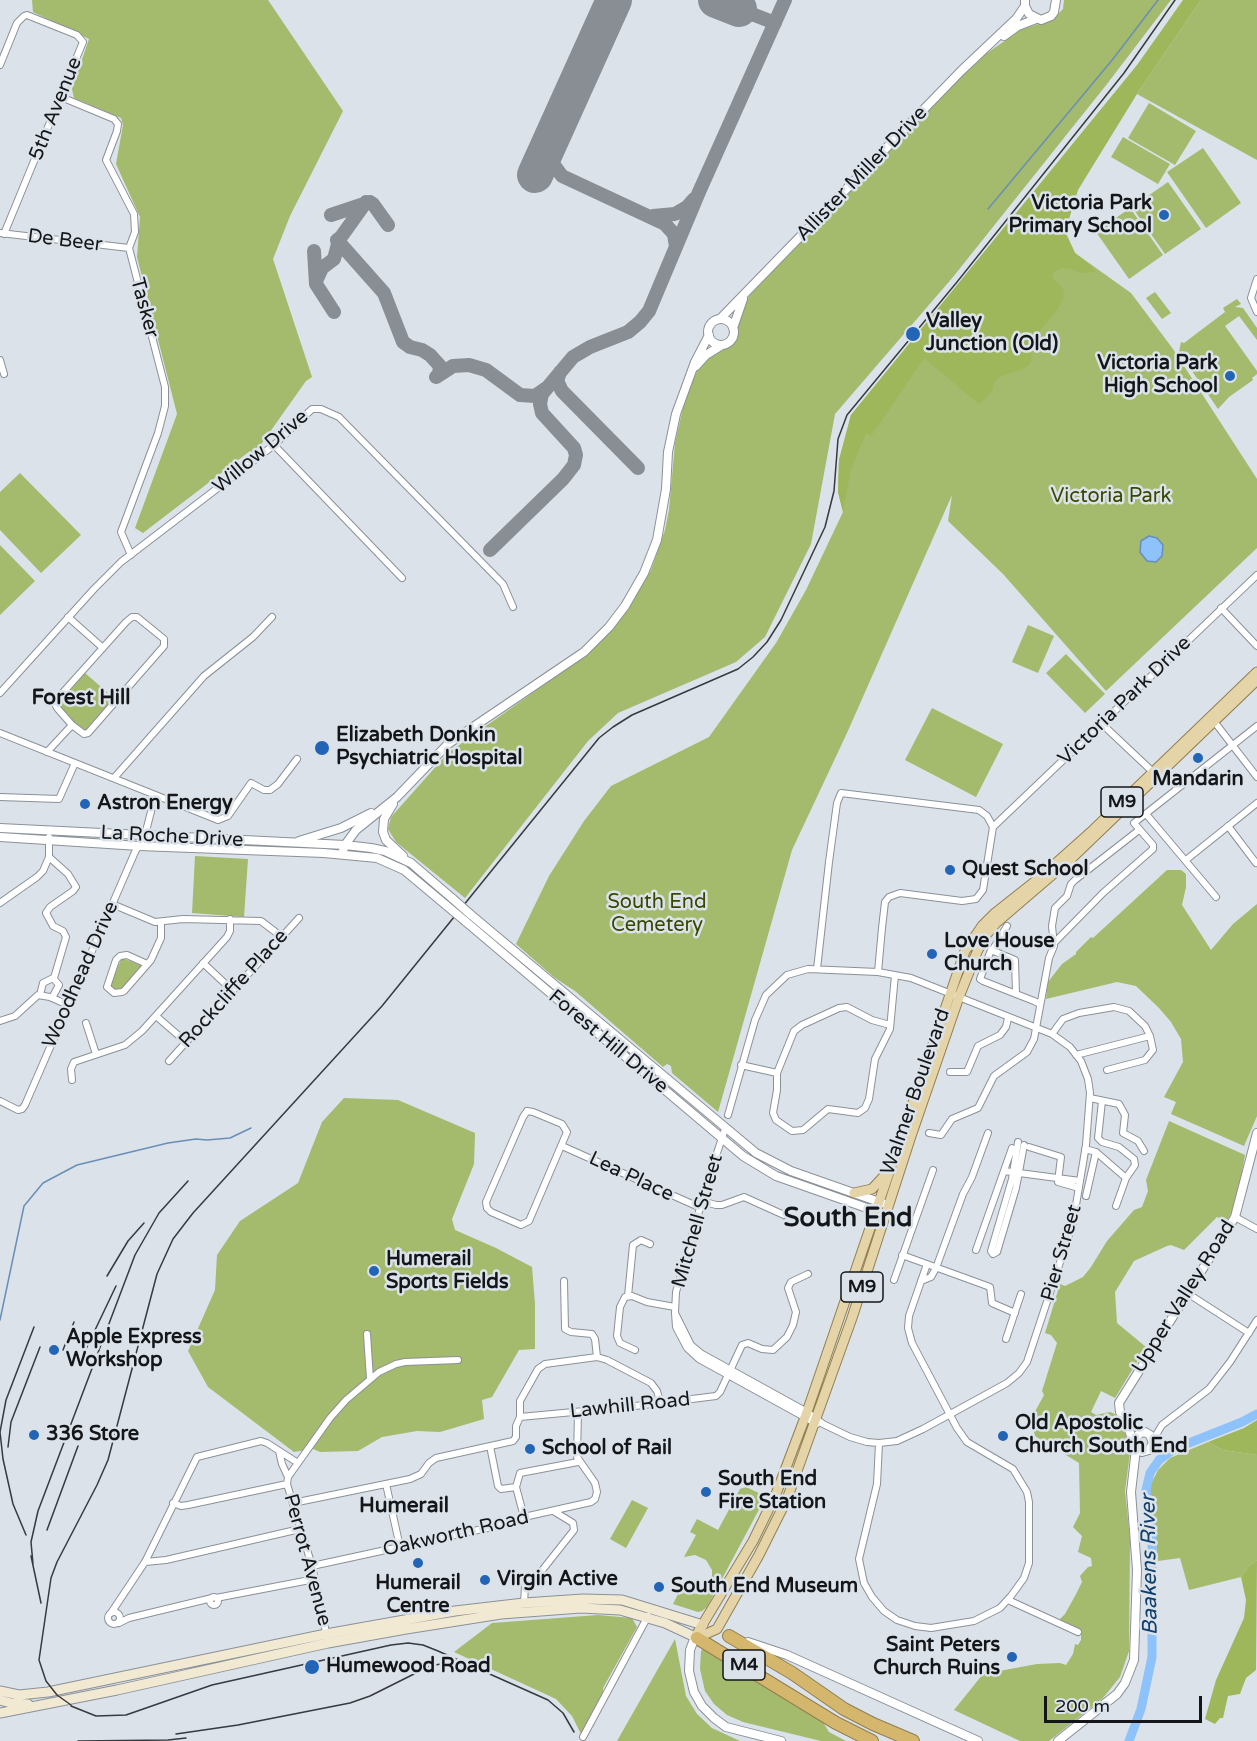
<!DOCTYPE html>
<style>
body{margin:0}
#map{position:relative;width:1257px;height:1741px;overflow:hidden;background:#dbe2e9;font-family:"Varela Round",sans-serif}
canvas{display:block}
.scale{position:absolute;left:1044px;top:1696px;width:158px;height:27px;box-sizing:border-box;border:3px solid #141619;border-top:0;padding-left:8px;font-size:18px;line-height:21px;white-space:nowrap;color:#141619;-webkit-text-stroke:4px #dbe2e9;paint-order:stroke}
</style>
<div id="map">
<canvas width="1257" height="1741"></canvas>
<div class="scale">200 m</div>
</div>
<script>
const ctx = document.querySelector('canvas').getContext('2d');
ctx.lineJoin = 'round';
function fillPath(path, color) { ctx.fillStyle = color; ctx.fill(path, 'evenodd'); }
const shape = rows => new Path2D(rows.map(r => 'M' + r).join(''));
function trace(path, color, width, dash) { ctx.strokeStyle = color; ctx.lineWidth = width; ctx.lineCap = dash ? 'butt' : 'round'; ctx.setLineDash(dash || []); ctx.stroke(path); }
function label(font, color, halo, rows, align = 'center') {
  ctx.font = font + ' "Varela Round",sans-serif'; ctx.lineWidth = 5; ctx.setLineDash([]); ctx.textBaseline = 'middle'; ctx.strokeStyle = halo; ctx.fillStyle = color; for (const [text, x, y, turn = 0] of rows) {
    ctx.save(); ctx.translate(x, y); ctx.rotate((+turn || 0) * Math.PI / 180); ctx.textAlign = isNaN(turn) ? turn : align; if (halo) ctx.strokeText(text, 0, 0); ctx.fillText(text, 0, 0); ctx.restore();
  }
}
const green = shape([
 [32,0,268,0,343,111,290,216,273,259,312,377,306,381,255,453,250,451,143,533,135,528,177,414,137,257,140,217,116,164,123,125,121,118,74,98,72,89,89,39,33,12],
 [1064,0,1171,0,1107,84,953,277,835,414,811,544,765,637,736,662,618,713,588,741,465,898,396,842,388,829,391,817,448,753,586,655,628,610,651,570,665,530,669,510,675,443,685,399,698,369,704,361,720,348,734,341,743,306,750,295,977,60,1022,29,1052,20,1063,9],
 [1201,0,1257,0,1257,160,1137,94],
 [1149,103,1196,131,1175,165,1128,138],
 [1123,137,1170,164,1158,184,1111,157],
 [1203,148,1241,203,1206,228,1167,172],
 [1168,182,1201,229,1165,254,1132,207],
 [1075,198,1065,231,1075,253,1131,293,1173,349,1257,479,1257,548,1106,691,1003,574,948,521,952,495,847,733,792,850,718,1112,672,1073,671,1066,667,1064,663,1067,575,991,555,978,516,944,549,876,584,821,611,786,709,737,776,643,806,590,843,512,838,492,839,460,851,415,1011,219],
 [1130,208,1163,255,1129,279,1096,232],
 [1155,292,1171,313,1162,319,1146,298],
 [1237,299,1241,304,1235,307,1243,308,1257,328,1257,340,1239,316,1225,326,1257,371,1257,374,1252,378,1253,380,1229,397,1218,409,1179,352,1181,342,1184,343,1225,312,1223,308],
 [20,473,81,535,41,573,0,530,0,492],
 [0,545,35,581,0,615],
 [1028,625,1054,636,1038,673,1012,662],
 [1066,654,1105,694,1085,713,1046,673],
 [85,673,116,700,87,732,73,724,58,705],
 [932,708,1003,744,976,797,905,760],
 [195,856,248,859,244,917,192,913],
 [1167,870,1181,870,1186,874,1186,887,1182,905,1211,950,1233,924,1257,904,1257,1116,1244,1146,1171,1114,1176,1102,1164,1097,1183,1062,1181,1039,1171,1022,1159,1008,1136,986,1117,982,1046,999,1048,982,1062,964,1076,954,1076,952,1091,937,1093,938],
 [122,958,143,966,120,992,111,988,110,984],
 [344,1098,398,1100,475,1133,474,1164,452,1219,455,1230,496,1248,532,1267,535,1304,535,1349,519,1350,492,1397,482,1400,484,1419,440,1432,417,1431,382,1437,358,1451,320,1452,313,1449,294,1452,208,1387,188,1351,215,1290,217,1255,240,1221,298,1183,322,1122],
 [1169,1121,1245,1155,1236,1203,1227,1221,1217,1217,1184,1250,1171,1245,1167,1246,1134,1261,1115,1292,1117,1323,1146,1347,1115,1398,1101,1391,1091,1412,1096,1415,1110,1412,1117,1415,1129,1443,1130,1453,1125,1491,1130,1539,1129,1651,1120,1677,1103,1698,1049,1741,1020,1741,954,1710,983,1674,1037,1664,1060,1663,1066,1665,1073,1654,1075,1644,1078,1645,1081,1640,1081,1630,1075,1630,1057,1622,1065,1614,1075,1596,1082,1582,1080,1576,1088,1567,1092,1566,1091,1558,1078,1552,1082,1536,1073,1527,1080,1513,1079,1463,1035,1436,1031,1419,1044,1395,1042,1391,1057,1343,1051,1335,1045,1333,1060,1284,1065,1286,1083,1277,1091,1267,1107,1241,1134,1210,1142,1207,1148,1191,1146,1180],
 [1208,1442,1223,1450,1257,1455,1257,1560,1248,1567,1241,1577,1189,1590,1180,1558,1158,1561,1150,1492,1151,1484,1158,1470,1170,1458],
 [746,1487,761,1494,763,1502,707,1607,702,1611,698,1612,673,1604,680,1590,687,1593,698,1594,705,1590,712,1581,712,1570,706,1560,695,1555,684,1557,696,1535,690,1532,697,1519,718,1530,740,1489],
 [632,1500,648,1508,626,1548,610,1539],
 [598,1615,632,1618,637,1627,603,1688,603,1694,581,1734,572,1716,556,1699,454,1652,492,1623],
 [675,1639,686,1696,697,1714,712,1728,740,1741,617,1741],
 [703,1648,821,1719,829,1732,846,1741,821,1741,743,1722,727,1715,714,1704,705,1691,700,1669,701,1651]
]);
const forest = shape([
 [1183,0,1201,0,1137,94,1078,190,1065,232,1075,253,1092,267,1095,272,1080,273,1072,269,1063,268,1055,271,1052,277,1064,290,1063,299,1055,313,1030,342,1030,350,1032,358,1030,364,1023,369,1001,376,994,382,992,392,979,404,924,358,871,436,866,433,851,469,843,512,838,492,839,460,851,415,1137,65],
 [1257,1420,1257,1455,1223,1450,1208,1442,1244,1428],
 [1257,1560,1256,1670,1246,1678,1240,1694,1228,1696,1223,1718,1220,1718,1215,1724,1205,1719,1216,1680,1244,1618,1246,1600,1241,1577,1248,1567]
]);
const water = shape([
 [1149,536,1157,538,1163,545,1162,556,1156,562,1147,561,1140,552,1141,541,1149,536]
]);
const stream = shape([
 [988,209,1113,59,1158,0],
 [0,1320,24,1206,43,1183,77,1165,168,1143,196,1139,207,1140,230,1138,251,1128]
]);
const river = shape([
 [1129,1741,1141,1709,1152,1657,1152,1536,1146,1490,1150,1473,1159,1460,1174,1449,1242,1422,1257,1414]
]);
const taxiway = shape([
 [739,9,775,23],
 [559,123,552,141,551,154,554,165,562,176,665,224,674,234,676,247],
 [366,202,341,237,337,240,384,293,403,342,410,347,422,350,430,355,440,366,439,374],
 [331,215,370,202,373,204,388,225],
 [653,216,675,214,687,207,694,199],
 [314,251,316,284,334,312],
 [316,281,322,268,334,259,338,244,337,240],
 [560,372,557,381,562,391,638,468],
 [436,377,453,366,469,365,486,370,520,395,535,396,545,389],
 [490,550,563,479,574,465,576,455,574,448,542,413,540,404,542,394,573,357,590,347,628,332,640,322,649,311,699,192,785,0]
]);
const runway = shape([
 [716,0,739,9],
 [535,175,614,0]
]);
const minor = shape([
 [0,65,17,23,24,16,27,15,77,35,83,42,4,234],
 [61,97,114,119,118,124,117,131,106,160,134,214,135,232,129,248,165,387,165,406,158,433,121,532,131,555],
 [0,233,129,248],
 [1257,279,1251,298,1257,312],
 [0,360,4,374],
 [274,445,402,578],
 [1221,608,1257,646],
 [68,617,103,648],
 [0,693,94,589,121,562,274,445,312,409,321,409,339,417,503,584,513,607],
 [1213,720,1257,777],
 [1102,724,1154,773],
 [0,733,218,820,228,816,251,783,264,790,270,790,278,784,297,759],
 [47,752,72,725,58,709,56,706,58,698,126,622,132,617,137,617,164,639,164,646,88,733,84,734,72,725],
 [114,778,204,676,253,637,272,617],
 [0,797,59,799,75,763],
 [1146,814,1216,897],
 [1228,826,1256,863],
 [993,827,1257,575],
 [49,857,68,874,76,887,73,891,50,907,46,913,53,926,63,931,66,937,54,978],
 [1186,860,1257,803],
 [0,903,37,877,43,871,49,857,49,837],
 [112,904,155,922,183,919,261,921,282,937],
 [1054,943,1103,893,1153,849,1153,845,1134,823,1257,726],
 [993,949,1007,926],
 [203,963,233,991],
 [147,964,127,955,120,956,116,960,107,987,114,993,122,992,124,991,151,960,161,938,161,922],
 [817,969,829,862,837,803,841,793,979,810,987,816,993,827],
 [878,972,882,928,885,902,889,897,900,893,962,901,976,899,983,890,993,827],
 [1016,994,1015,960,991,950,980,979,983,981,1016,994,1034,1001,1040,1004],
 [40,995,43,983,53,978,59,985,52,998],
 [156,1016,186,1042],
 [0,1021,15,1016,38,995,50,997,68,1005],
 [86,1023,96,1054],
 [1052,1034,1063,1019,1079,1013,1114,1007,1129,1011,1145,1026,1150,1036,1153,1050,1145,1060,1107,1070],
 [1076,1055,1150,1036],
 [169,1061,299,918],
 [741,1065,777,1073,794,1031,802,1025,839,1008,847,1007,872,1020,890,1025],
 [950,1072,967,1072,978,1046,1000,1035,1006,1027,1008,1018],
 [777,1073,777,1090,773,1113,776,1120,792,1131,803,1130,828,1109,858,1113,865,1108,869,1099,875,1059,890,1029,895,975],
 [72,1080,71,1069,74,1062,125,1045,142,1031,227,937,230,931,230,919],
 [1090,1098,1119,1104,1125,1115,1123,1133,1138,1141,1144,1151],
 [0,1101,18,1110,22,1109,25,1105,135,852,145,835,155,796],
 [1102,1101,1098,1138,1102,1142,1119,1147,1134,1159,1135,1165,1126,1178],
 [527,1111,533,1112,562,1124,567,1132,529,1221,521,1225,491,1212,487,1208,486,1202,523,1117,527,1111],
 [725,1129,708,1180,676,1292,675,1313,676,1327,687,1348,699,1359,817,1424],
 [929,1133,941,1135,952,1119,978,1108,994,1076,1027,1052,1034,1039,1049,958,1054,946,1052,926,1055,908,1067,896,1071,884,1075,880,1139,830],
 [1018,1142,1012,1179,991,1251,993,1254,997,1252,1016,1188,1024,1145],
 [562,1146,701,1208],
 [1029,1147,1061,1157,1058,1182,1079,1188],
 [1085,1149,1096,1152,1126,1178,1116,1206],
 [1004,1171,1080,1181],
 [1086,1196,1096,1152],
 [702,1201,716,1205,722,1205,744,1197,784,1215],
 [1235,1217,1257,1229],
 [976,1250,1012,1148],
 [902,1255,990,1287,992,1303,1015,1313],
 [894,1280,933,1170],
 [564,1281,565,1329,571,1332,592,1334,595,1339,597,1357],
 [921,1281,931,1277,936,1268,963,1194,972,1177,988,1133],
 [1187,1293,1249,1333],
 [628,1296,633,1245,641,1240,650,1244],
 [675,1313,691,1345,702,1354,807,1412,823,1424,850,1437,867,1442,879,1443,897,1441,923,1429,1007,1383,1019,1373,1027,1362,1073,1223,1086,1145,1090,1093,1088,1079,1081,1061,1070,1047,1052,1034,911,978,878,972,808,969,787,975,766,995,755,1020,728,1115],
 [367,1334,370,1379],
 [1006,1339,1021,1294],
 [635,1350,620,1343,617,1336,620,1307,625,1297,632,1296,647,1302,675,1307],
 [520,1417,627,1407,716,1396,720,1392,742,1345,748,1343,762,1349,773,1350,787,1337,793,1325,796,1312,788,1288,791,1282,808,1274],
 [1153,1440,1162,1425,1209,1389,1230,1362,1257,1320],
 [879,1443,877,1484,859,1559,864,1583,872,1597,884,1611,897,1620,915,1626,931,1628,974,1621,1000,1608,1011,1596,1024,1578,1029,1563,1029,1502,1027,1492,1013,1469,967,1442,957,1428,912,1343,908,1328,909,1316,927,1264],
 [490,1446,498,1486,501,1489,516,1487],
 [279,1451,282,1464,288,1477],
 [386,1484,400,1547],
 [173,1503,181,1506,188,1505,287,1484],
 [293,1503,410,1479,421,1474,429,1463,436,1458,513,1441,516,1437,516,1426,520,1417,520,1401,538,1369,545,1364,597,1357,607,1360,651,1383,657,1391,660,1402],
 [524,1517,516,1487,520,1473,578,1462],
 [145,1562,166,1560,300,1529],
 [312,1566,501,1525,524,1517,591,1502,595,1499,597,1492,595,1483,577,1457,578,1412],
 '210 1601a4 4 0 1 1 8 0a4 4 0 1 1-8 0Z',
 [216,1598,315,1579],
 [1008,1600,1078,1632],
 [524,1603,525,1586,540,1573,574,1530,573,1523,555,1512],
 '108 1618a6 6 0 1 1 12 0a6 6 0 1 1-12 0Z',
 [111,1613,145,1562,197,1457,261,1441,267,1443,298,1463],
 [119,1623,129,1618,212,1598],
 [327,1637,312,1566,287,1484,288,1477,330,1418,346,1400,379,1372,396,1364,405,1362,458,1360],
 [583,1737,648,1616]
]);
const tertiary = shape([
 [1025,0,1025,6,1029,14,1041,20,1051,16,1054,12,1056,0],
 [1004,36,1018,26,1036,19],
 [720,319,961,71,1016,19,1025,6],
 '708 332a13 13 0 1 1 26 0a13 13 0 1 1-26 0Z',
 [733,328,743,299],
 [696,366,706,355,722,345],
 [393,804,384,819,383,832,386,840,403,856],
 [0,828,345,845,371,848,385,851,411,863,453,899],
 [0,837,139,846,324,853,377,858,404,870,447,906],
 [299,841,341,828,371,813],
 [342,854,345,845,356,830,397,797,448,744,584,652,609,627,625,606,644,573,657,540,666,489,668,452,676,414,695,362,709,335],
 [470,914,756,1153,791,1171,885,1204],
 [465,921,743,1156,776,1176,881,1213],
 [1133,1441,1126,1422,1120,1412,1119,1403,1235,1217,1257,1133],
 [695,1637,690,1650,689,1671,694,1692,702,1706,714,1718,726,1727,781,1741],
 [748,1642,787,1655,978,1741],
 [1058,1741,1117,1694,1125,1683,1134,1660,1137,1570,1131,1492,1136,1449,1133,1441,1140,1433,1145,1432,1150,1435,1153,1443,1149,1450,1142,1452,1136,1449]
]);
const secondary = shape([
 [0,1691,19,1695,48,1692,326,1634,455,1611,524,1603,583,1599,622,1600,703,1625],
 [0,1700,11,1703,28,1704],
 [0,1713,117,1690,328,1643,406,1629,501,1614,581,1608,620,1610,665,1623,695,1637]
]);
const primary = shape([
 [1257,672,1093,830,1038,879,995,913,982,926,965,951,807,1412,776,1494,753,1541,695,1637,699,1637,717,1629,759,1555,787,1499,852,1318,911,1136,959,997,977,952,986,935,996,923,1073,857,1257,680],
 [854,1193,872,1189,884,1176]
]);
const motorway = shape([
 [729,1636,792,1673,844,1709,873,1724,913,1741],
 [697,1638,836,1723,872,1741]
]);
const rail = shape([
 [107,1276,128,1241,144,1223],
 [63,1350,74,1322],
 [85,1351,116,1286],
 [8,1447,11,1422,40,1347],
 [47,1530,78,1446],
 [26,1535,13,1504,3,1459,0,1432,6,1400,34,1327],
 [31,1556,41,1603],
 [33,1564,31,1542,38,1511,135,1255,159,1213,188,1181],
 [71,1705,57,1695,46,1681,39,1660,51,1578,57,1562,97,1485,108,1460,157,1274,173,1239,193,1213,382,1006,599,738,613,727,632,715,738,669,753,657,767,642,781,620,825,527,834,491,838,439,847,415,957,282,1124,73,1175,0],
 [71,1706,96,1716,126,1715,212,1685,391,1645,408,1643,423,1645,438,1651,548,1700,563,1713,574,1732],
 [176,1734,238,1725,350,1703,370,1696,430,1666,446,1663,461,1665],
 [78,1741,168,1740,186,1738]
]);
const tertiaryBridge = shape([
 [453,899,470,914],
 [447,906,465,921]
]);
const markers = [
 [1164,215,6,"#2264b5"],
 [913,334,8,"#2264b5"],
 [1230,376,6,"#2264b5"],
 [322,748,8,"#2264b5"],
 [1198,758,6,"#2264b5"],
 [85,804,6,"#2264b5"],
 [950,870,6,"#2264b5"],
 [932,954,6,"#2264b5"],
 [374,1271,6,"#2264b5"],
 [54,1350,6,"#2264b5"],
 [34,1435,6,"#2264b5"],
 [1003,1436,6,"#2264b5"],
 [530,1449,6,"#2264b5"],
 [706,1492,6,"#2264b5"],
 [418,1563,6,"#2264b5"],
 [485,1580,6,"#2264b5"],
 [659,1587,6,"#2264b5"],
 [1012,1657,6,"#2264b5"],
 [312,1667,8,"#2264b5"]
];
const shields = [
 [1122,802,42],
 [862,1287,42],
 [744,1665,42]
];
const shieldNames = [
 ["M9",1122,802],
 ["M9",862,1287],
 ["M4",744,1665]
];
const streetNames = [
 ["5th Avenue",56,109,-68],
 ["Allister Miller Drive",862,174,-46],
 ["De Beer",65,241,7],
 ["Tasker",144,308,75],
 ["Willow Drive",261,452,-40],
 ["Victoria Park Drive",1125,701,-44],
 ["La Roche Drive",172,837,3],
 ["Woodhead Drive",81,975,-66],
 ["Rockcliffe Place",234,989,-48],
 ["Forest Hill Drive",608,1042,40],
 ["Walmer Boulevard",916,1092,-71],
 ["Lea Place",631,1177,25],
 ["Mitchell Street",698,1221,-74],
 ["Pier Street",1062,1253,-74],
 ["Upper Valley Road",1184,1297,-58],
 ["Lawhill Road",630,1406,-6],
 ["Oakworth Road",456,1534,-13],
 ["Perrot Avenue",307,1560,75]
];
const poiNames = [
 ["Victoria Park",1152,204,"right"],
 ["Primary School",1152,227,"right"],
 ["Valley",926,322],
 ["Junction (Old)",926,345],
 ["Victoria Park",1218,364,"right"],
 ["High School",1218,387,"right"],
 ["Elizabeth Donkin",336,736],
 ["Psychiatric Hospital",336,759],
 ["Mandarin",1198,780,"center"],
 ["Astron Energy",97,804],
 ["Quest School",962,870],
 ["Love House",944,942],
 ["Church",944,965],
 ["Humerail",386,1260],
 ["Sports Fields",386,1283],
 ["Apple Express",66,1338],
 ["Workshop",66,1361],
 ["Old Apostolic",1015,1424],
 ["Church South End",1015,1447],
 ["336 Store",46,1435],
 ["School of Rail",542,1449],
 ["South End",718,1480],
 ["Fire Station",718,1503],
 ["Virgin Active",497,1580],
 ["Humerail",418,1584,"center"],
 ["Centre",418,1607,"center"],
 ["South End Museum",671,1587],
 ["Saint Peters",1000,1646,"right"],
 ["Church Ruins",1000,1669,"right"],
 ["Humewood Road",326,1667]
];
const parkNames = [
 ["Victoria Park",1111,497],
 ["South End",657,903],
 ["Cemetery",657,926]
];
const neighbourhoodNames = [
 ["Forest Hill",81,698],
 ["Humerail",404,1506]
];
const waterNames = [
 ["Baakens River",1150,1565,-91]
];
const districtNames = [
 ["South End",848,1219]
];
fillPath(green, '#a4ba6c');
fillPath(forest, '#9fb75b');
fillPath(water, '#8ec2fb');
trace(water, '#698eb7', 1.5);
trace(stream, '#698eb7', 1.5);
trace(river, '#8ec2fb', 9);
trace(taxiway, '#898e94', 14);
trace(runway, '#898e94', 36);
trace(minor, '#8b9198', 8);
trace(tertiary, '#8b9198', 10);
trace(secondary, '#8b9198', 11);
trace(primary, '#917f50', 11);
trace(motorway, '#917f50', 14);
trace(minor, '#fff', 6);
trace(tertiary, '#fff', 8);
trace(secondary, '#f2e9d3', 9);
trace(primary, '#e5d4a7', 9);
trace(motorway, '#d4b76d', 12);
trace(rail, '#373a3e', 1.5);
trace(tertiaryBridge, '#8b9198', 10, []);
trace(tertiaryBridge, '#fff', 8);
for (const [x, y, r, color] of markers) { const dot = new Path2D(); dot.arc(x, y, r, 0, 2 * Math.PI); ctx.fillStyle = color; ctx.fill(dot); trace(dot, '#dbe2e9', 2); }
for (const [x, y, w] of shields) { const box = new Path2D(); box.roundRect(x - w / 2, y - 15, w, 30, 4.5); ctx.fillStyle = '#dbe2e9'; ctx.fill(box); trace(box, '#141619', 1.5); }
label('bold 18px', '#141619', null, shieldNames);
label('20px', '#141619', '#dbe2e9', streetNames);
label('bold 20px', '#141619', '#dbe2e9', poiNames, 'left');
label('20px', '#394700', '#dbe2e9', parkNames);
label('bold 21px', '#141619', '#dbe2e9', neighbourhoodNames);
label('italic 21px', '#12406d', '#dbe2e9', waterNames);
label('bold 26px', '#141619', '#dbe2e9', districtNames);
</script>
